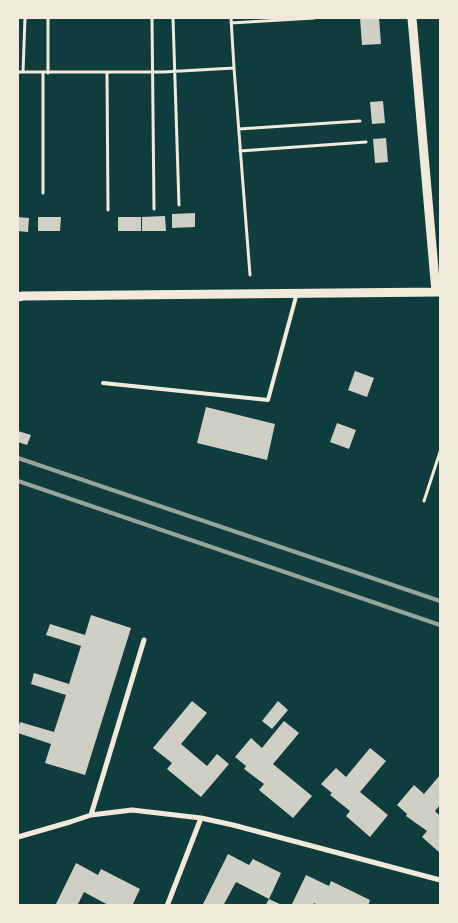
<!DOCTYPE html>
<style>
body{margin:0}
#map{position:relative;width:458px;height:923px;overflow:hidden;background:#0f3d3e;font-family:"Public Sans",sans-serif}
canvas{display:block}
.frame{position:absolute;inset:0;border:19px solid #f1e9da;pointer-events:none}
</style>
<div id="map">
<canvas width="458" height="923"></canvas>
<div class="frame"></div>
</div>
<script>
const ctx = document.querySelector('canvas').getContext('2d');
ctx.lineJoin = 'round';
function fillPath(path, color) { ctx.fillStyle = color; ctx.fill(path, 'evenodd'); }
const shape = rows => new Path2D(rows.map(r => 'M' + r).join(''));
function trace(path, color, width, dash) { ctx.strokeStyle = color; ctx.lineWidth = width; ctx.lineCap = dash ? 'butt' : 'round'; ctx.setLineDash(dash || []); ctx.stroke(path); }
const building = shape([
 [360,18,379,18,381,44,362,45],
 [383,101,385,123,372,124,370,102],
 [386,138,388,162,375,163,373,139],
 [195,213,195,227,172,228,172,214],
 [165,216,166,231,142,231,142,217],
 [18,217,29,218,28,232,18,231],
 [38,217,61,217,60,231,38,231],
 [118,217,141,217,141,231,118,231],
 [355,371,374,378,367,397,348,390],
 [206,407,275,424,267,460,197,443],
 [337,423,356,430,349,449,330,442],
 [18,431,31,435,27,445,18,442],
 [91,615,131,628,85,775,45,763,51,744,18,733,18,729,20,722,54,732,66,695,31,684,34,673,69,684,81,646,46,635,50,624,85,635],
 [192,701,207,713,181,744,207,766,217,754,229,764,201,797,167,769,172,763,153,748],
 [278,701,288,710,272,729,262,721],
 [284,721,299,733,273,764,312,796,293,818,259,790,264,784,244,769,246,766,235,757,251,738,262,748],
 [370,748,386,761,360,792,388,815,370,837,346,816,350,811,330,795,332,793,321,784,336,768,346,777],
 [440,775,440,805,435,811,440,816,440,853,422,837,427,831,406,816,407,814,397,805,414,785,424,794],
 [228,854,249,865,253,859,281,873,269,899,236,882,223,906,202,906],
 [76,863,98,875,101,869,140,889,132,906,110,906,84,892,77,906,55,906],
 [306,875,329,886,331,881,370,900,368,906,320,906,314,903,313,906,291,906],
 [269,899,284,906,265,906]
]);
const path = shape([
 [48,18,48,73],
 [152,18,154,209],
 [173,18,179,205],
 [231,18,234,68],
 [231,23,314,18],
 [18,72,163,72,234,68,250,275],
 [23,72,25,18],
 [107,72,108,210],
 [239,129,360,121],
 [240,151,366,142],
 [43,193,43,73],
 [424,501,440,452]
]);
const service = shape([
 [103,383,268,400,297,293]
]);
const minor = shape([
 [91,815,144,640],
 [18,837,70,822,91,815,132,810,201,818,233,825,440,880],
 [167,906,201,818]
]);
const tertiary = shape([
 [412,18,436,292],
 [18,297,23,296,440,292]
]);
const rail = shape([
 [18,458,440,601],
 [18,481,440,625]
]);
fillPath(building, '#cfcfc3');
trace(path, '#f1e9da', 3);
trace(service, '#f1e9da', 4);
trace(minor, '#f1e9da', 5);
trace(tertiary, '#f1e9da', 9);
trace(rail, '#97a49c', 4);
</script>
